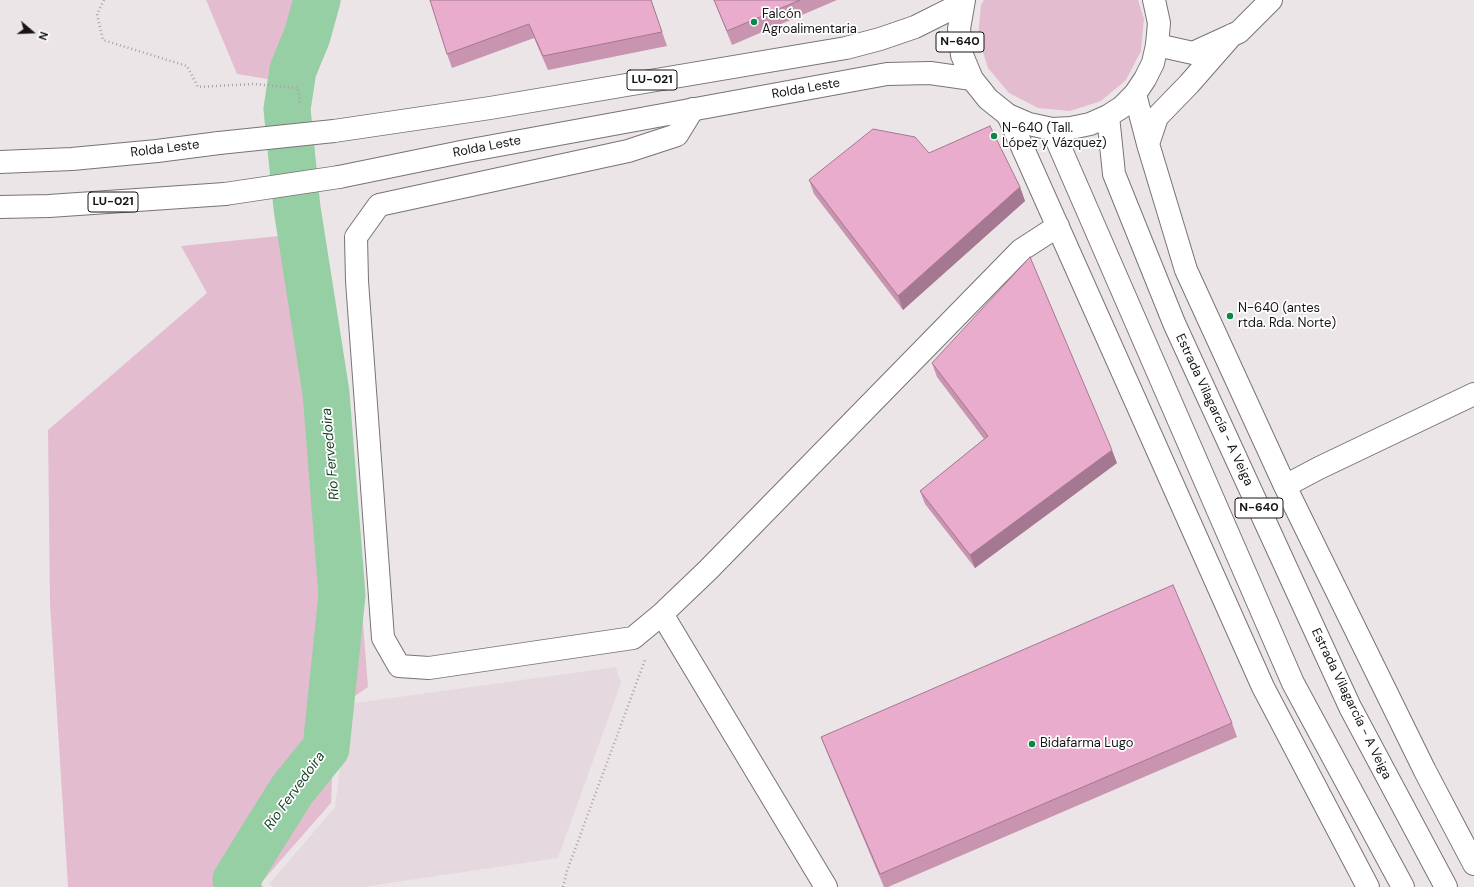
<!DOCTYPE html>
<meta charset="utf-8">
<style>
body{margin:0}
#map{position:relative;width:1474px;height:887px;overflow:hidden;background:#ece5e8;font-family:"DM Sans",sans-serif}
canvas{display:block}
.north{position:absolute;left:12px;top:12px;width:40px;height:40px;-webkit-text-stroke:3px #fff;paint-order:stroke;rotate:109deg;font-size:11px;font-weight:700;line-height:16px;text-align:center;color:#171516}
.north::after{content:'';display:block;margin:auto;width:14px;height:18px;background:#171516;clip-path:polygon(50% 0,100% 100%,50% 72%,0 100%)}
</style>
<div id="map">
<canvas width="1474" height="887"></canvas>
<div class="north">N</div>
</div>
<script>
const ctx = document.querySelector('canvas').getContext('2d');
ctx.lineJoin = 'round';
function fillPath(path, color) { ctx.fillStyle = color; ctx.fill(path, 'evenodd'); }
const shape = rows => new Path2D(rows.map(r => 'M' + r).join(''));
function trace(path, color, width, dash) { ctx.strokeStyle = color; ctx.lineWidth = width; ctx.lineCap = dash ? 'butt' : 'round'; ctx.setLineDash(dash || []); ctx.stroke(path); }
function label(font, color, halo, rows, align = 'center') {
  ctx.font = font + ' "DM Sans",sans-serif'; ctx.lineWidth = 3.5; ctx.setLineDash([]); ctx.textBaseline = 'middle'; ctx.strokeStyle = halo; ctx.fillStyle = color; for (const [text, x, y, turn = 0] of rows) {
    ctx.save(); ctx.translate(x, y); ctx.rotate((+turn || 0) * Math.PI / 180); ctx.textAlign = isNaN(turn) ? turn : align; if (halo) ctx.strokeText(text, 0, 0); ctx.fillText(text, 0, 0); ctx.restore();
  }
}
const built = shape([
 [616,667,621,683,558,858,363,887,274,887,269,884,335,807,348,704]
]);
const green = shape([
 [206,0,341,0,310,86,237,74],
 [984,0,1138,0,1144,19,1141,51,1126,80,1101,101,1070,111,1038,108,1009,93,988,68,978,37,981,5],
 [288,235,342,353,368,687,335,710,331,803,260,884,264,887,68,887,50,604,48,430,207,293,181,246]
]);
const river = shape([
 [238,887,236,880,260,841,292,790,326,748,342,595,326,393,297,208,287,109,293,70,307,36,317,0]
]);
const path = shape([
 [104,0,97,14,103,40,187,66,198,87,253,84,298,88,300,103],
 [563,887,567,871,645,660]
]);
const street = shape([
 [1157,45,1193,53,1239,32,1271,0],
 [1135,94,1148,144,1186,270,1285,486,1425,771,1474,864],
 [693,109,677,135,628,151,379,205,356,237,357,281,383,638,399,666,429,668,633,638,662,614,708,570,1021,250,1058,226],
 [1008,115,1263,687,1368,887],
 [1148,144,1157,117,1189,84,1232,35],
 [1285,486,1319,468,1474,394],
 [662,614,826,887]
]);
const highway = shape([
 [964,0,959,29,962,55,972,79,988,99,1008,115,1029,124,1052,129,1071,128,1090,124,1108,116,1122,107,1135,94,1145,79,1153,63,1157,45,1159,23,1154,0],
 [1108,116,1114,174,1174,323,1350,707,1446,887],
 [1052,129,1293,683,1403,887],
 [334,131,490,108,846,48,880,39,915,27,963,3],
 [0,162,72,159,157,151,219,143],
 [339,177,466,151,887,74,930,73,972,79],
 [0,207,49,206,225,194]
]);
const highwayBridge = shape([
 [219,143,334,131],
 [225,194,339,177]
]);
const wall = shape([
 [430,0,651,0,667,46,548,70,534,38,452,68,447,54],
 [714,0,837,0,732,45],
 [929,153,1020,187,1025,201,903,310,814,194,809,180],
 [932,363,1117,463,975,568,925,504,920,491,984,439,937,377],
 [1232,723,1237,737,888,887,884,887,826,750,821,737]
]);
const shadedWall = shape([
 [1020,187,1025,201,903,310,898,296],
 [1112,450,1117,463,975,568,970,555]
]);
const building = shape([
 [430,0,651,0,662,32,543,56,529,24,447,54,430,0],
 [714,0,800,0,727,31,714,0],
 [990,126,1020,187,898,296,809,180,873,129,915,137,929,153,990,126],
 [1030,257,1112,450,970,555,920,491,988,436,932,363,1030,257],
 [1173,585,1232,723,880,874,821,737,1173,585]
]);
const markers = [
 [754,22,4,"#0a8944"],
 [994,136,4,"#0a8944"],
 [1230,316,4,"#0a8944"],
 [1032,744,4,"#0a8944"]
];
const shields = [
 [960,42,48],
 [652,80,50],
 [113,202,50],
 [1259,508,48]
];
const shieldNames = [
 ["N-640",960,42],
 ["LU-021",652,80],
 ["LU-021",113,202],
 ["N-640",1259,508]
];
const poiNames = [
 ["Falcón",762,15],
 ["Agroalimentaria",762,30],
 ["N-640 (Tall.",1002,129],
 ["López y Vázquez)",1002,144],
 ["N-640 (antes",1238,309],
 ["rtda. Rda. Norte)",1238,324],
 ["Bidafarma Lugo",1040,744]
];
const streetNames = [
 ["Rolda Leste",806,89,-10],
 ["Rolda Leste",487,147,-11],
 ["Rolda Leste",165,149,-7],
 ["Estrada Vilagarcía - A Veiga",1214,410,65],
 ["Estrada Vilagarcía - A Veiga",1351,704,64]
];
const waterNames = [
 ["Río Fervedoira",331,454,-95],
 ["Río Fervedoira",295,791,-54]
];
fillPath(built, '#e6d8df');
fillPath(green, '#e4bcd0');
trace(river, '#97cfa5', 47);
trace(street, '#787375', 24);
trace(highway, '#787375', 24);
trace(path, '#a6a1a3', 2.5, [1, 3]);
trace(street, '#fff', 22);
trace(highway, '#fff', 22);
trace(highwayBridge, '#787375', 24, []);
trace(highwayBridge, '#fff', 22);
fillPath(wall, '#c994b0');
fillPath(shadedWall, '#a47890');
fillPath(building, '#eaaccd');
trace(building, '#a47890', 1);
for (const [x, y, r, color] of markers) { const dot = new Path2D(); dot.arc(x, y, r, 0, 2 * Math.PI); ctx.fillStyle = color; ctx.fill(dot); trace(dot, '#fff', 1.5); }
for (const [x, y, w] of shields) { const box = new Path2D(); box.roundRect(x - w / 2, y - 10, w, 20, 3); ctx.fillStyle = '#fff'; ctx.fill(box); trace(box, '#171516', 1); }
label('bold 12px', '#171516', null, shieldNames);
label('13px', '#171516', '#fff', poiNames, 'left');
label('13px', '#171516', '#fff', streetNames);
label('italic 14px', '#153f23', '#fff', waterNames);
</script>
